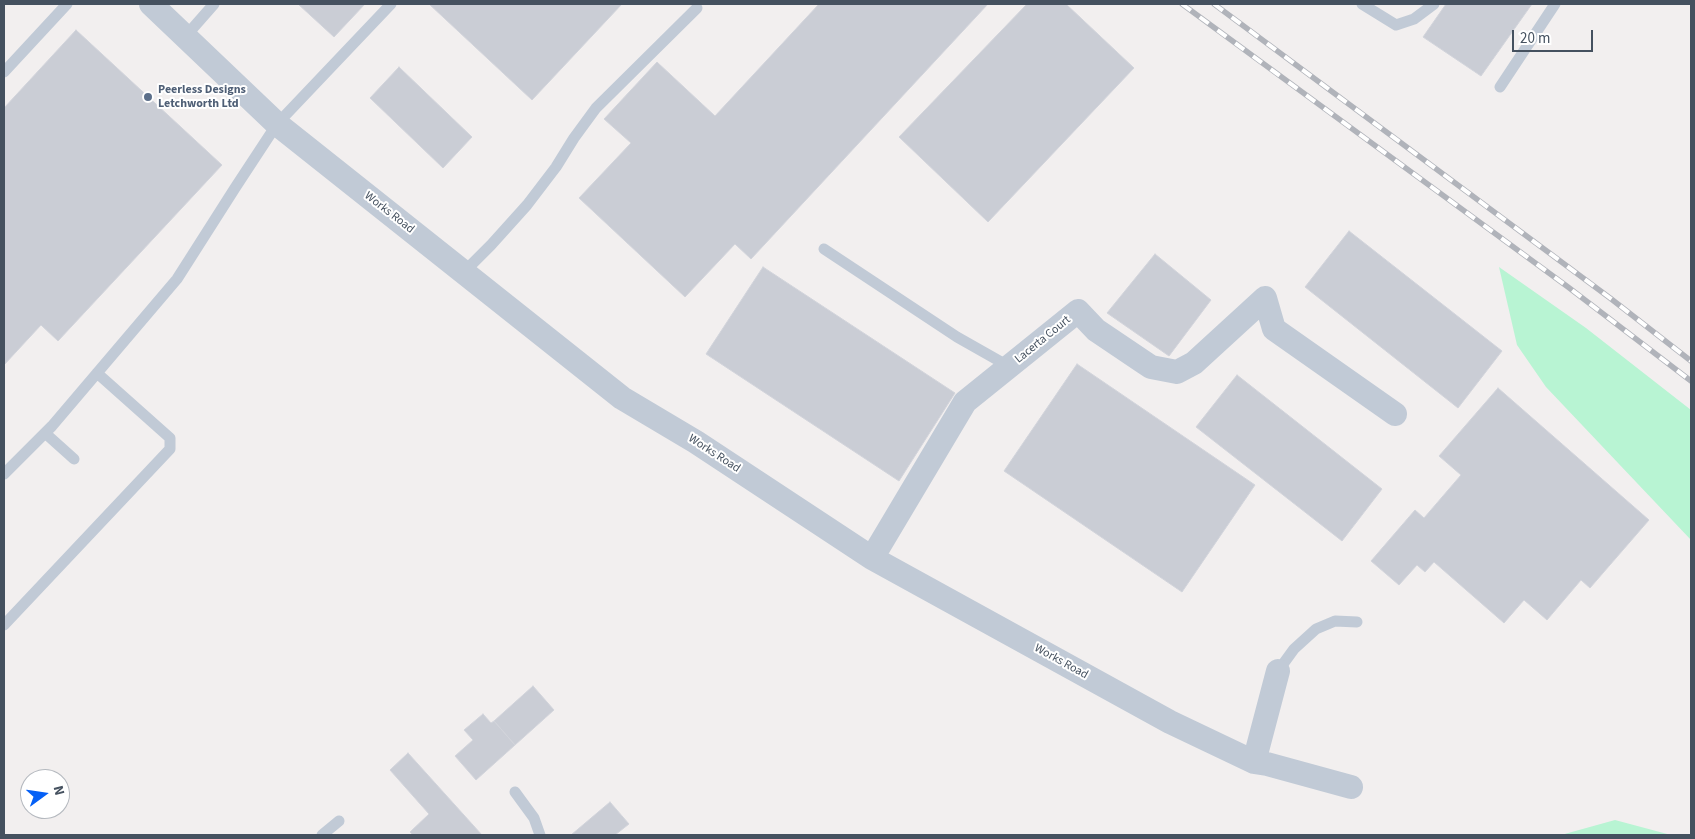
<!DOCTYPE html>
<style>
body{margin:0}
#map{position:relative;width:1695px;height:839px;overflow:hidden;background:#f2efef;font-family:"Source Sans 3",sans-serif}
canvas{display:block}
.frame{position:absolute;inset:0;border:5px solid #45515f;pointer-events:none}
.north{position:absolute;left:20px;top:769px;width:50px;height:50px;box-sizing:border-box;background:#fff;border:1px solid #b5b9bf;border-radius:50%;rotate:76deg;font-size:14px;font-weight:700;line-height:20px;text-align:center;color:#45515f}
.north::after{content:'';display:block;margin:auto;width:18px;height:22px;background:#0560f6;clip-path:polygon(50% 0,100% 100%,50% 72%,0 100%)}
.scale{position:absolute;left:1512px;top:30px;width:81px;height:22px;box-sizing:border-box;border:2px solid #45515f;border-top:0;padding-left:6px;font-size:15px;line-height:18px;white-space:nowrap;color:#45515f;-webkit-text-stroke:4px #fff;paint-order:stroke}
</style>
<div id="map">
<canvas width="1695" height="839"></canvas>
<div class="frame"></div>
<div class="north">N</div>
<div class="scale">20 m</div>
</div>
<script>
const ctx = document.querySelector('canvas').getContext('2d');
ctx.lineJoin = 'round';
function fillPath(path, color) { ctx.fillStyle = color; ctx.fill(path, 'evenodd'); }
const shape = rows => new Path2D(rows.map(r => 'M' + r).join(''));
function trace(path, color, width, dash) { ctx.strokeStyle = color; ctx.lineWidth = width; ctx.lineCap = dash ? 'butt' : 'round'; ctx.setLineDash(dash || []); ctx.stroke(path); }
function label(font, color, halo, rows, align = 'center') {
  ctx.font = font + ' "Source Sans 3",sans-serif'; ctx.lineWidth = 4; ctx.setLineDash([]); ctx.textBaseline = 'middle'; ctx.strokeStyle = halo; ctx.fillStyle = color; for (const [text, x, y, turn = 0] of rows) {
    ctx.save(); ctx.translate(x, y); ctx.rotate((+turn || 0) * Math.PI / 180); ctx.textAlign = isNaN(turn) ? turn : align; if (halo) ctx.strokeText(text, 0, 0); ctx.fillText(text, 0, 0); ctx.restore();
  }
}
const green = shape([
 [1499,267,1586,328,1691,410,1691,540,1546,387,1517,345],
 [1615,820,1671,835,1561,835]
]);
const building = shape([
 [298,4,365,4,334,37,298,4],
 [429,4,622,4,532,100,429,4],
 [819,4,988,4,751,259,735,244,685,297,579,198,631,143,604,119,657,62,715,116,819,4],
 [1027,4,1066,4,1134,68,988,222,899,137,1027,4],
 [1446,4,1532,4,1481,76,1423,37,1446,4],
 [76,30,222,165,58,341,41,325,4,365,4,108,76,30],
 [399,67,472,137,443,168,370,98,399,67],
 [1349,231,1502,351,1458,408,1305,287,1349,231],
 [1155,254,1211,300,1169,356,1107,313,1155,254],
 [763,267,955,393,899,481,706,354,763,267],
 [1077,364,1255,485,1182,592,1004,471,1077,364],
 [1237,375,1382,489,1342,541,1196,427,1237,375],
 [1498,388,1649,520,1590,588,1581,580,1547,620,1524,600,1504,623,1434,562,1425,572,1417,565,1399,585,1371,561,1415,510,1424,518,1461,475,1439,456,1498,388],
 [533,686,554,710,515,745,494,721,533,686],
 [483,714,491,723,494,721,515,745,476,780,455,756,473,740,464,730,483,714],
 [408,753,482,835,413,835,410,832,429,814,390,770,408,753],
 [610,802,629,824,615,835,571,835,610,802]
]);
const service = shape([
 [1362,4,1396,25,1414,19,1434,4],
 [185,37,214,4],
 [4,72,67,4],
 [1500,87,1555,4],
 [824,249,957,337,1010,367],
 [464,272,491,245,527,205,556,167,574,138,596,108,697,8],
 [45,433,74,459],
 [4,474,52,426,177,279,235,188,277,124,391,4],
 [4,625,170,449,170,438,97,373],
 [1278,671,1294,649,1316,629,1335,621,1357,622],
 [515,792,534,818,540,835],
 [322,835,339,821]
]);
const minor = shape([
 [151,4,277,124,622,398,696,442,872,558,1170,722,1254,762,1267,764,1351,787],
 [872,558,965,402,1078,311,1096,330,1142,361,1151,367,1177,372,1194,363,1265,298,1274,329,1395,414],
 [1254,762,1278,671]
]);
const rail = shape([
 [1182,4,1568,287,1691,381],
 [1214,4,1610,298,1691,361]
]);
const markers = [
 [148,97,5,"#5c6f8a"]
];
const serviceNames = [
 ["Peerless Designs",158,90],
 ["Letchworth Ltd",158,104]
];
const streetNames = [
 ["Works Road",389,213,38],
 ["Lacerta Court",1043,340,-39],
 ["Works Road",714,454,33],
 ["Works Road",1061,662,29]
];
fillPath(green, '#b8f4d3');
fillPath(building, '#cacdd5');
trace(building, '#d2d4db', 1);
trace(service, '#c1cad6', 11);
trace(minor, '#c1cad6', 24);
trace(rail, '#b0b3ba', 5.5);
trace(rail, '#fff', 4, [11]);
for (const [x, y, r, color] of markers) { const dot = new Path2D(); dot.arc(x, y, r, 0, 2 * Math.PI); ctx.fillStyle = color; ctx.fill(dot); trace(dot, '#fff', 2); }
label('bold 12px', '#4e5e75', '#fff', serviceNames, 'left');
label('12px', '#45515f', '#fff', streetNames);
</script>
